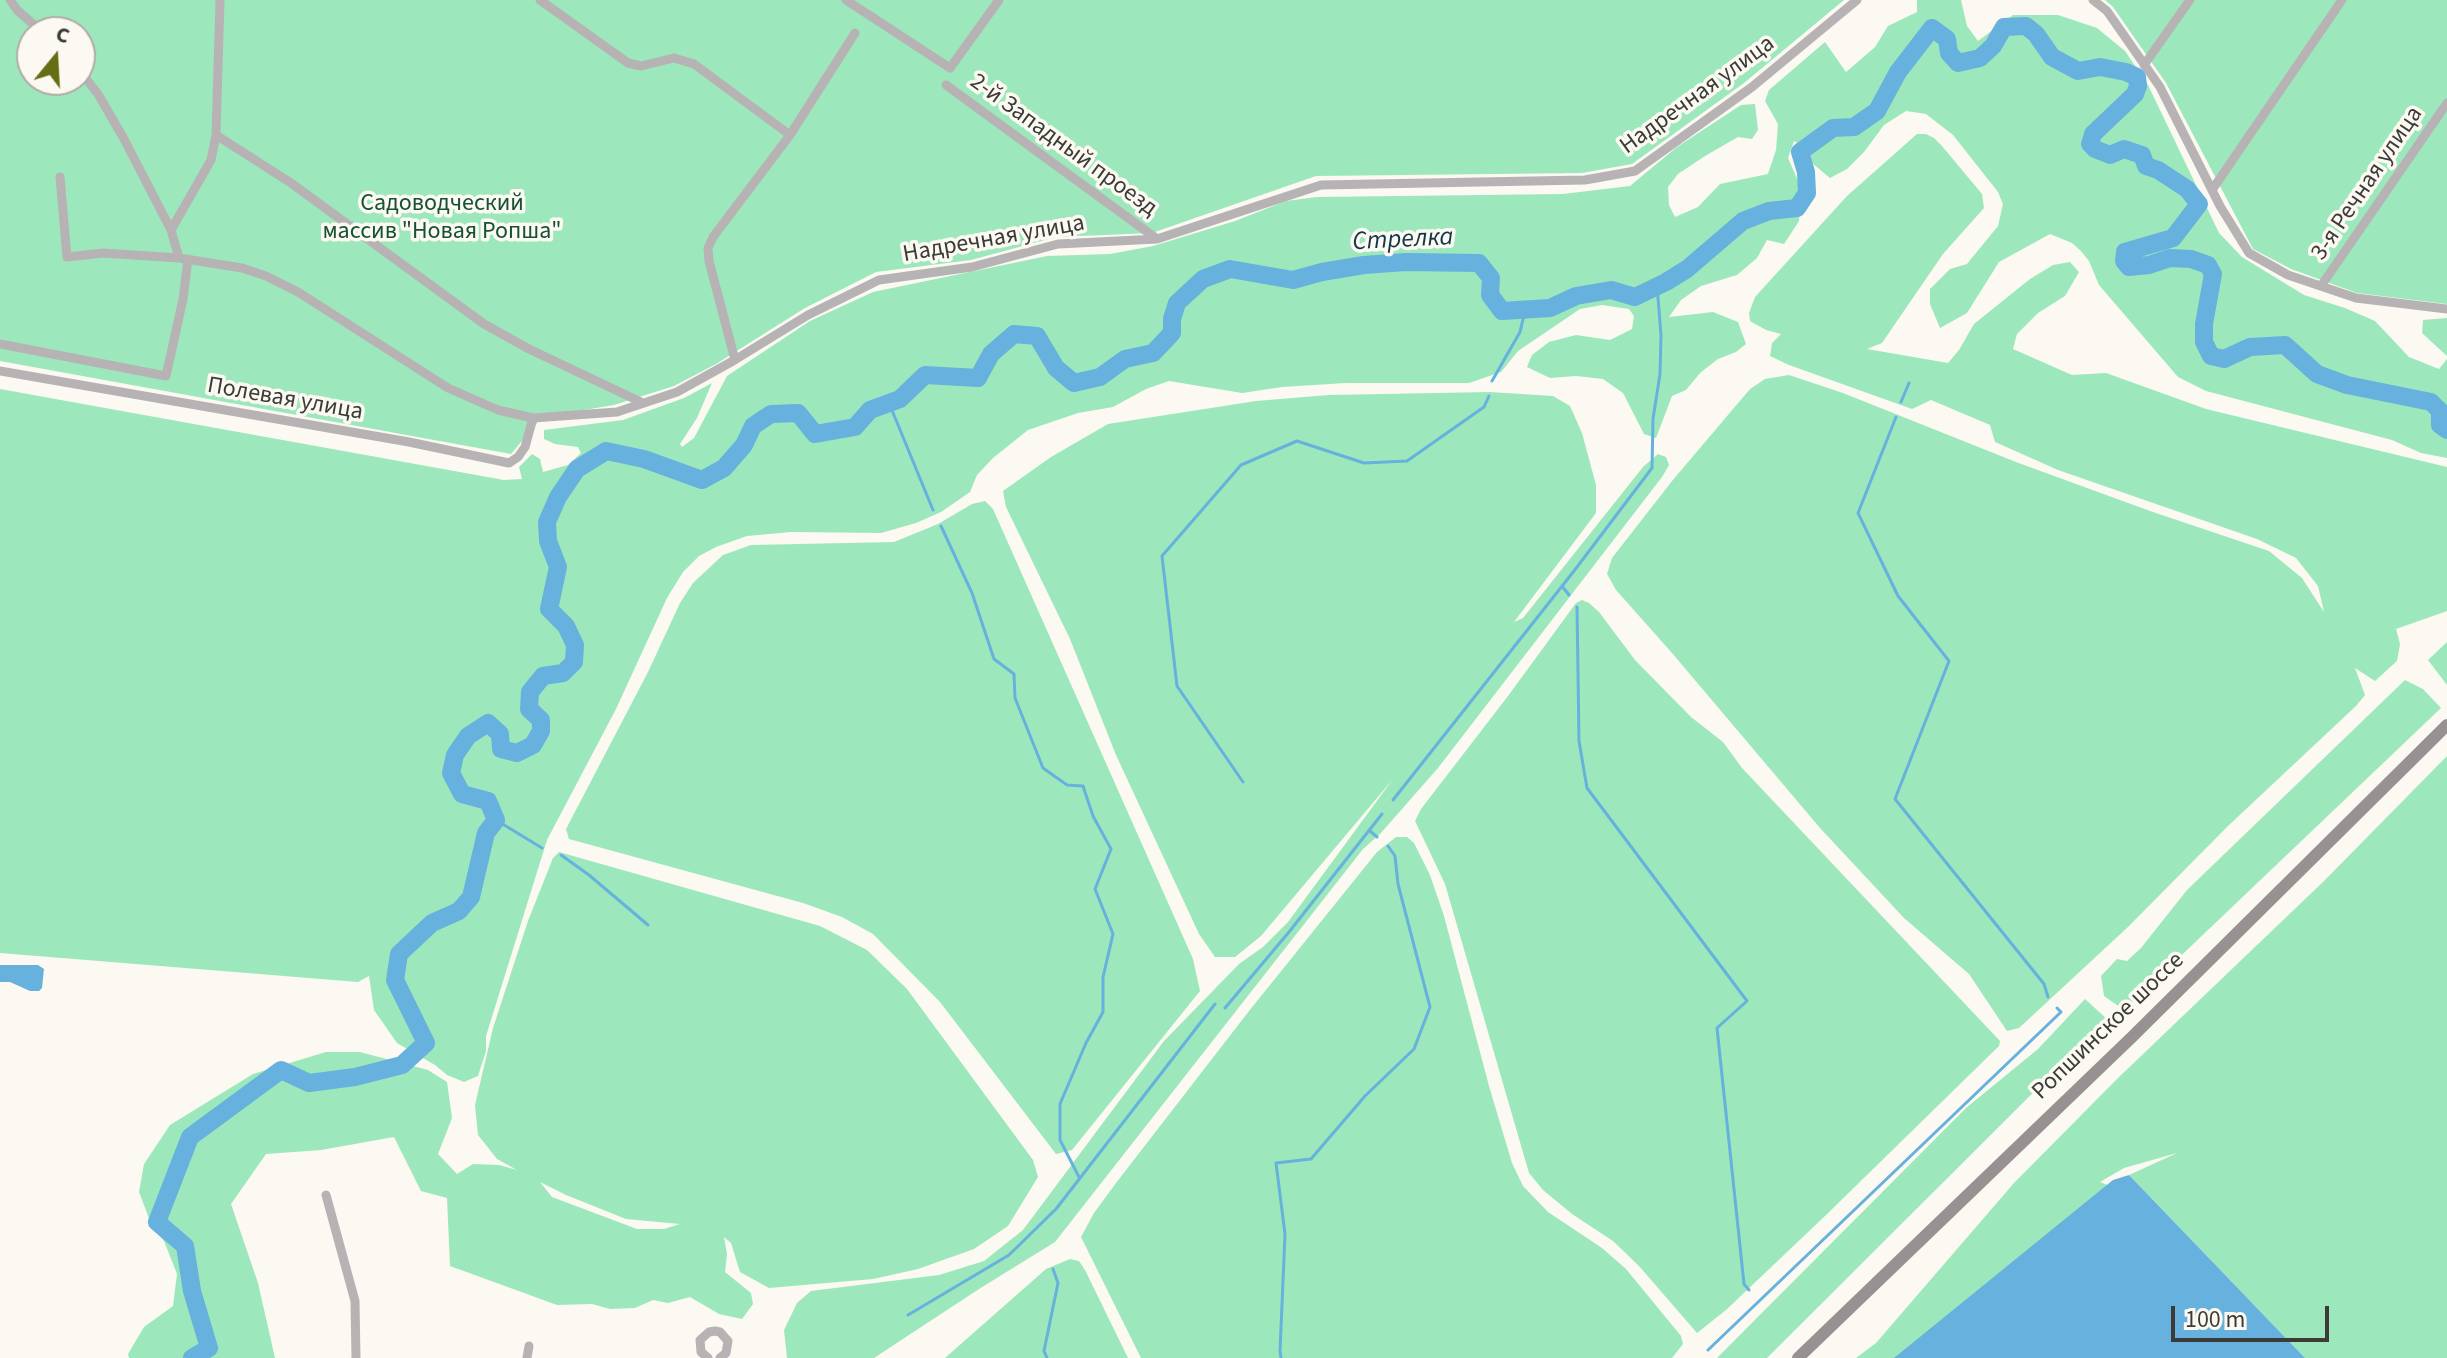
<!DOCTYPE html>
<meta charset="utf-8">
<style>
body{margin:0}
#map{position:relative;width:2447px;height:1358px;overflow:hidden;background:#fbf9f1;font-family:"Source Sans 3",sans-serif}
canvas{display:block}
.north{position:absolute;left:16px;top:16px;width:80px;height:80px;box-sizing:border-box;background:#fbf9f1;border:2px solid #afada7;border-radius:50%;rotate:18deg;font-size:22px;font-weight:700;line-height:32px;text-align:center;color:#3c3b37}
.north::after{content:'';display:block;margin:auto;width:28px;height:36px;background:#666e15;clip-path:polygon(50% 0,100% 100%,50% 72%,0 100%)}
.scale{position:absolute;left:2171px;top:1306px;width:158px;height:36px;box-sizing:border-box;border:4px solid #3c3b37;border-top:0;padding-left:10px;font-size:24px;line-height:28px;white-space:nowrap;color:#3c3b37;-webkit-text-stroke:6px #fbf9f1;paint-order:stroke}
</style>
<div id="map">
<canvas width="2447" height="1358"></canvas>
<div class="north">С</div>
<div class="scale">100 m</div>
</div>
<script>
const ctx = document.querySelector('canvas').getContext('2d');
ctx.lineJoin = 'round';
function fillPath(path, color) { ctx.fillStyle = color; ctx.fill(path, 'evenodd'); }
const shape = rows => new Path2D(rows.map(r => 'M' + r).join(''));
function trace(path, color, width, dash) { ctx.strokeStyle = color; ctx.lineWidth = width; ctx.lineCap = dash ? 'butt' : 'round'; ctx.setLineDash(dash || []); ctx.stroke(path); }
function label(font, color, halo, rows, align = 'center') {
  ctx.font = font + ' "Source Sans 3",sans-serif'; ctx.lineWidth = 7; ctx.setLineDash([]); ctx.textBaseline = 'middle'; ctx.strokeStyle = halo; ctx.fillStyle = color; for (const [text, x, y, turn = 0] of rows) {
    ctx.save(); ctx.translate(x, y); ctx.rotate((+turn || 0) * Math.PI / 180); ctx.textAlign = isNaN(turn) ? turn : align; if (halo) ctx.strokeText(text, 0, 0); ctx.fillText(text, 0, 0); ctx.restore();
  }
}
const green = shape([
 [0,0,1844,0,1744,83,1632,164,1582,173,1316,176,1152,233,1056,237,971,260,876,272,805,308,716,364,674,386,614,405,542,417,511,454,0,361],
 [32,32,80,32,80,80,32,80],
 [1917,0,1961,0,1967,26,1978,41,2013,15,2058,15,2097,28,2125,51,2148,85,2219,233,2242,257,2304,295,2345,308,2375,321,2409,357,2439,369,2447,359,2447,458,2421,453,2392,440,2206,391,2178,377,2099,285,2089,261,2081,251,2072,243,2050,234,1999,262,1967,313,1940,328,1930,304,1930,289,1950,269,1967,264,1998,226,2003,204,1998,192,1953,135,1926,114,1906,111,1884,125,1864,152,1847,169,1830,178,1812,163,1809,150,1794,141,1788,158,1802,190,1799,221,1784,244,1767,240,1757,258,1737,275,1701,286,1681,300,1669,317,1713,312,1738,322,1746,344,1736,352,1718,359,1700,373,1686,390,1672,396,1656,438,1644,434,1623,393,1603,379,1576,376,1550,378,1527,367,1532,355,1549,342,1576,335,1610,340,1632,329,1634,316,1629,309,1602,305,1580,309,1518,351,1501,372,1469,383,1346,383,1282,387,1242,393,1169,381,1146,389,1113,407,1078,413,1028,430,993,458,977,475,970,492,941,512,916,523,881,533,791,532,747,536,716,547,699,556,683,572,667,598,616,709,547,840,486,1036,486,1051,478,1076,464,1082,447,1075,435,1065,397,1043,374,1010,369,976,358,982,0,953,0,389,504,480,522,479,519,467,532,454,540,459,543,472,568,465,581,453,578,447,555,444,544,439,544,430,623,420,684,398,712,383,697,418,680,444,682,447,694,438,727,376,810,321,873,292,1047,256,1110,254,1153,246,1235,221,1286,201,1317,197,1563,194,1630,186,1677,147,1741,105,1755,104,1758,130,1752,139,1738,137,1705,156,1678,174,1668,187,1669,205,1675,217,1698,207,1720,184,1768,174,1776,150,1778,124,1765,101,1769,90,1825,42,1846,72,1875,47,1888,26,1917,12],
 [2105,0,2447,0,2447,304,2357,293,2291,269,2253,249,2166,83,2113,7],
 [1917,134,1926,134,1934,138,1942,146,1982,194,1984,208,1943,254,1882,343,1867,349,1948,363,1959,350,1974,324,2030,279,2053,265,2070,262,2079,272,2065,296,2038,313,2017,334,2013,349,2072,375,2106,373,2206,409,2447,467,2447,611,2396,629,2400,644,2397,661,2375,681,2355,668,2365,695,2356,706,2228,826,2128,927,2019,1028,2007,1031,1969,974,1904,918,1820,828,1672,653,1616,590,1607,574,1612,558,1672,481,1750,389,1765,379,1789,375,1843,393,2016,462,2150,511,2269,551,2302,578,2324,612,2318,586,2296,558,2257,539,2058,470,1995,442,1990,425,1931,400,1912,409,1789,365,1770,356,1772,343,1781,334,1766,330,1750,321,1749,313,1755,297,1847,196],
 [2447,318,2447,356,2422,333,2423,320],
 [1490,392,1553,396,1570,406,1582,433,1596,485,1596,513,1514,622,1523,618,1643,467,1658,454,1666,457,1669,465,1662,477,1438,768,1380,834,1363,849,1055,1242,979,1289,874,1358,787,1358,784,1330,797,1303,811,1291,939,1275,984,1261,1023,1230,1164,1041,1239,964,1263,947,1288,922,1393,779,1261,936,1235,957,1215,957,1199,934,1116,755,1070,639,1006,507,1003,491,1051,457,1108,424,1256,401,1329,395],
 [985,501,993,509,1193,959,1200,991,1072,1150,1056,1154,940,1002,873,934,842,917,803,903,569,839,566,829,648,672,680,603,693,583,723,555,751,545,894,542,938,524,972,504],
 [1582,600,1589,603,1599,612,1635,660,1691,717,1723,742,1742,768,2000,1041,1999,1046,1825,1216,1726,1310,1697,1333,1639,1266,1613,1241,1572,1214,1543,1190,1529,1173,1445,884,1415,821,1421,809,1508,696,1576,603],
 [2447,642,2447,685,2428,660],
 [2405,680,2423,689,2441,708,2124,1010,2104,996,2101,976,2117,959,2127,961,2141,948,2187,890],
 [2447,756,2447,1358,2305,1358,2129,1175,2177,1153,2124,1168,2100,1182,2117,1189,2269,1358,1856,1358,1876,1343,2014,1183,2118,1078,2325,880],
 [1396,837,1407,837,1414,843,1430,875,1444,916,1489,1086,1512,1163,1523,1186,1548,1212,1602,1248,1626,1269,1681,1336,1683,1344,1672,1358,1141,1358,1081,1237,1094,1213,1116,1183,1249,1011,1377,852],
 [559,852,820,926,867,950,907,989,1033,1160,1038,1177,1008,1226,974,1249,918,1269,873,1279,769,1288,740,1272,731,1243,724,1237,727,1254,725,1272,751,1293,753,1304,742,1319,719,1314,690,1297,668,1303,653,1300,635,1308,610,1309,592,1304,557,1305,450,1266,447,1198,421,1191,394,1137,321,1150,266,1154,231,1204,258,1283,275,1358,129,1358,128,1354,144,1327,173,1306,177,1274,164,1241,153,1229,139,1192,144,1164,170,1125,253,1074,326,1052,360,1052,428,1070,447,1082,452,1118,438,1154,457,1174,473,1164,499,1165,517,1170,497,1159,478,1135,475,1105,493,1028,528,921,553,858],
 [540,1182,566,1195,626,1219,680,1224,664,1229,637,1229,552,1197],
 [2085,999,2107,1019,1767,1358,1717,1358,1966,1108,2038,1049],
 [1070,1259,1079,1261,1085,1270,1128,1358,945,1358,1046,1269]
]);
const water = shape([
 [0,965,38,965,44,969,42,988,39,991,30,991,10,982,0,982],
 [2129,1175,2305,1358,1894,1358,2113,1180]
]);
const stream = shape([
 [1492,381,1520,332,1525,311],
 [1901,402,1909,383],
 [889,403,933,510],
 [1896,417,1858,513,1898,596,1949,661,1895,799,2044,984,2048,997],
 [941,526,972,593,994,659,1014,674,1015,698,1043,768,1067,785,1083,786,1093,816,1111,849,1095,889,1113,934,1103,977,1103,1012,1086,1043,1060,1104,1060,1140,1079,1177],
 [1562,586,1569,595],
 [1577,607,1579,741,1587,788,1747,1001,1717,1028,1744,1284,1749,1290],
 [1243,782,1177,686,1162,556,1241,465,1297,441,1364,463,1407,461,1484,407,1489,396],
 [1393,800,1574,571,1652,468,1653,419,1660,374,1661,335,1657,286],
 [496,820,542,848],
 [1369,830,1377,837],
 [561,855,589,875,648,925],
 [1225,1008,1289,932,1382,814],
 [908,1315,1009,1255,1056,1209,1215,1004],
 [1708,1350,2061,1012,2057,1008],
 [1047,1358,1044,1351,1058,1283,1053,1269],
 [1281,1358,1280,1351,1285,1234,1276,1163,1311,1159,1365,1096,1414,1049,1430,1007,1398,884,1395,856,1388,846]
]);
const river = shape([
 [192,1358,209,1348,192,1291,185,1246,157,1222,190,1137,281,1070,309,1083,355,1077,402,1065,426,1043,395,980,399,954,432,923,459,911,471,897,486,833,496,820,488,801,462,794,451,773,455,755,468,736,488,723,500,734,501,749,517,753,533,745,541,731,541,720,529,709,530,692,543,676,563,673,574,662,575,645,566,626,549,609,558,567,548,541,547,522,558,497,577,469,606,451,644,459,702,480,724,468,744,445,753,426,771,414,798,413,815,434,855,427,870,410,900,399,925,375,978,378,991,354,1014,334,1037,336,1056,368,1074,383,1100,377,1125,359,1153,353,1172,333,1172,319,1177,303,1203,279,1230,269,1293,280,1322,272,1364,265,1406,262,1479,263,1491,278,1490,295,1502,311,1550,308,1576,296,1611,290,1635,297,1666,282,1687,269,1743,221,1769,211,1797,208,1807,193,1806,172,1800,152,1833,128,1854,127,1877,111,1898,72,1932,28,1947,39,1949,53,1958,63,1980,58,1993,46,2004,27,2026,26,2036,34,2052,57,2078,71,2100,67,2126,72,2137,77,2138,86,2135,94,2093,134,2090,144,2095,149,2110,155,2124,149,2142,155,2146,166,2158,170,2187,189,2199,204,2173,238,2125,252,2124,261,2129,267,2149,265,2170,258,2191,259,2208,265,2213,274,2204,324,2204,342,2211,356,2224,359,2250,347,2285,345,2317,374,2347,385,2431,402,2440,411,2440,425,2447,430]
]);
const street = shape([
 [10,0,17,10,42,32],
 [540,0,628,63,641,66,674,58,694,64,790,135,713,237,708,248,709,261,735,360],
 [846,0,950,68,999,0],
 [2093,0,2107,11,2160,87,2220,206,2249,253,2288,275,2356,298,2447,309],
 [2144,65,2190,0],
 [946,85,1157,239],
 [216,135,291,183,484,324,529,349,643,403],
 [790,135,855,33],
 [60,177,67,257,103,253,179,258,171,230,124,139,98,94,80,71],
 [2212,190,2342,0],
 [171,230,211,160,216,135,220,0],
 [179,258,242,268,266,276,298,292,448,388,498,410,533,418,617,412,677,392,733,361,808,315,879,280,972,267,1058,244,1157,239,1321,185,1585,180,1635,171,1752,87,1857,0],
 [2321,286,2447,103],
 [0,344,166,376,183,299,188,259],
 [0,371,409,442,509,463,518,457,525,447,533,418],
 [326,1195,355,1301,356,1358],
 [527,1358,529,1346],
 [708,1358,701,1352,700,1340,709,1332,715,1331,720,1332,728,1341,726,1353,720,1358]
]);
const secondary = shape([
 [1798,1358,2132,1037,2447,725]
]);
const streetNames = [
 ["Надречная улица",1698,96,-36],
 ["2-й Западный проезд",1063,146,36],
 ["3-я Речная улица",2368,184,-56],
 ["Надречная улица",994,240,-10],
 ["Полевая улица",285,400,10],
 ["Ропшинское шоссе",2109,1027,-44]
];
const parkNames = [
 ["Садоводческий",442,205],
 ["массив \"Новая Ропша\"",442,233]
];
const waterNames = [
 ["Стрелка",1403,241,-3]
];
fillPath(green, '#9ce8bc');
fillPath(water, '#66b1dd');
trace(stream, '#66b1dd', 3);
trace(river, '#66b1dd', 18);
trace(street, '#b7b3b4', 9);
trace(secondary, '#979192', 12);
label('24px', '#3c3b37', '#fbf9f1', streetNames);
label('24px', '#165135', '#fbf9f1', parkNames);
label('italic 26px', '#133548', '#fbf9f1', waterNames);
</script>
